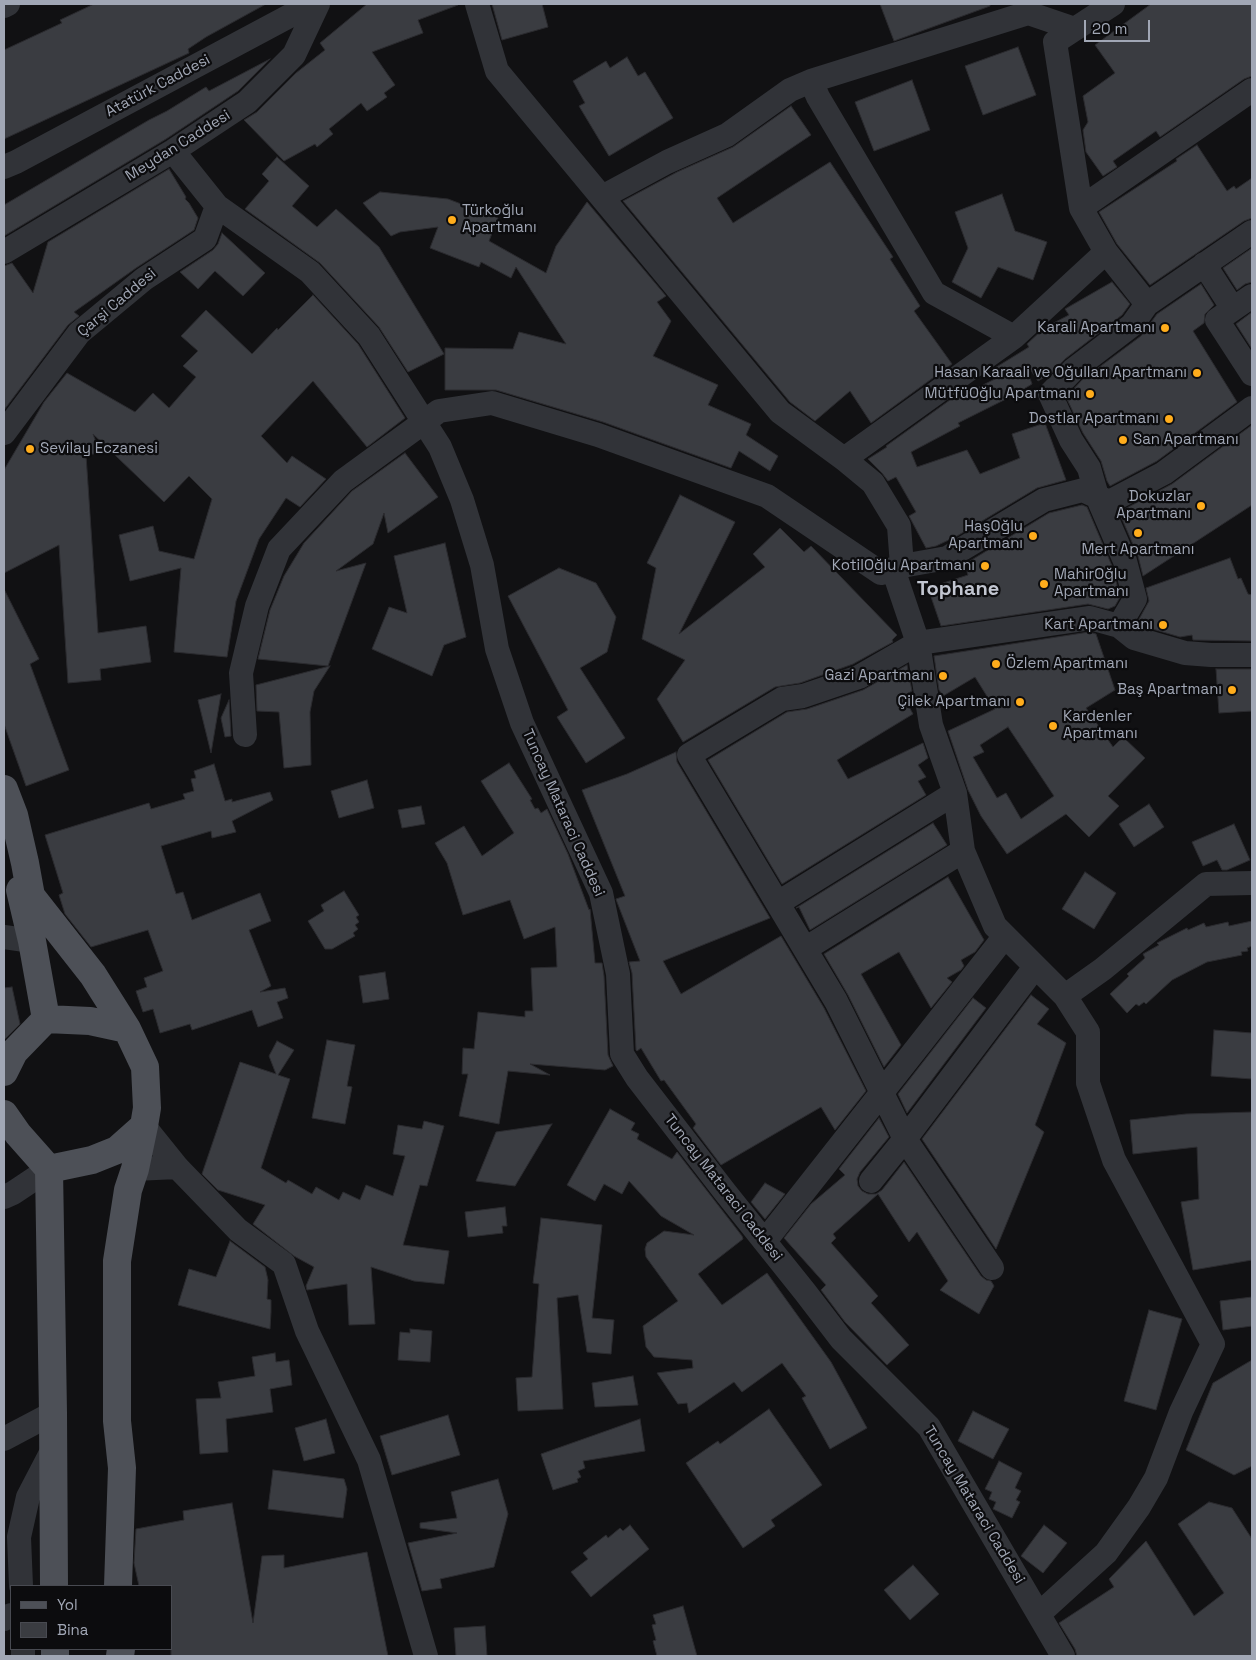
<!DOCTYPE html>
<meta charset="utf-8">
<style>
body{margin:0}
#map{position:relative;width:1256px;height:1660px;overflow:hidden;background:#111113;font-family:"Space Grotesk",sans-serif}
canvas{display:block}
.frame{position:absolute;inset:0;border:5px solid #a1a7b5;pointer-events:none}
.legend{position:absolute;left:10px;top:1585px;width:162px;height:65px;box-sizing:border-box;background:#0c0c0e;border:1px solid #484a51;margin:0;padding:6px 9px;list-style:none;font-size:15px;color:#a1a7b5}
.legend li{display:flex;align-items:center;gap:10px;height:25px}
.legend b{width:25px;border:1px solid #484a51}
.scale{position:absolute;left:1084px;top:20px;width:66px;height:22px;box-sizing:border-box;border:2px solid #a1a7b5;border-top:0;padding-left:6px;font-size:15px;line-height:18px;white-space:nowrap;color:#a1a7b5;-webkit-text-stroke:4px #0c0c0e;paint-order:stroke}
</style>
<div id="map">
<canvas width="1256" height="1660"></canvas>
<div class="frame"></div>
<ul class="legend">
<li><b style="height:6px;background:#4d5057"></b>Yol</li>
<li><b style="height:14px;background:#3a3c41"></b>Bina</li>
</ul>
<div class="scale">20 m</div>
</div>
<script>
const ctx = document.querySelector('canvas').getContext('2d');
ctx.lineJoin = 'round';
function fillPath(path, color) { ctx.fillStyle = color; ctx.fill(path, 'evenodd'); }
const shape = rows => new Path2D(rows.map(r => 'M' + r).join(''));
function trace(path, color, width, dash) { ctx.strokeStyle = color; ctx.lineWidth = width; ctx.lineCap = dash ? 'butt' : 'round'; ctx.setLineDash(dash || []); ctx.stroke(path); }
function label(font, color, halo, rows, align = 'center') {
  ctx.font = font + ' "Space Grotesk",sans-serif'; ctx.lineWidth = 4.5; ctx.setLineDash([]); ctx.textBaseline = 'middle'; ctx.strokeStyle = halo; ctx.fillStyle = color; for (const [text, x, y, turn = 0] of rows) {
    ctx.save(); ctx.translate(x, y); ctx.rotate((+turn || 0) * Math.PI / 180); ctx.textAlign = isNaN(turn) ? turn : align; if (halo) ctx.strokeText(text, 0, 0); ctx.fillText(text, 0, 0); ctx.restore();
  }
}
const building = shape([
 [94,4,266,4,206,37,188,49,189,53,4,139,4,50,62,23,60,20,94,4],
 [367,4,458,4,458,5,418,20,423,33,372,52,395,85,384,93,387,97,367,111,361,103,329,129,333,134,317,147,315,144,284,161,244,120,257,112,296,73,325,50,320,43,367,4],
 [492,4,542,4,548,27,502,40,492,4],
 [880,4,990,4,990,6,894,41,880,4],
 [1151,4,1252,4,1252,76,1244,79,1160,137,1156,131,1113,161,1117,167,1103,176,1086,152,1083,130,1088,122,1083,96,1115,73,1095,45,1151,4],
 [1018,47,1036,95,983,115,965,66,1018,47],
 [627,57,638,76,645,72,673,118,609,156,579,106,585,103,573,81,606,61,610,68,627,57],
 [270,59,238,91,166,139,4,236,4,205,149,120,167,111,206,87,209,91,270,59],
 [912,80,930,130,874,151,855,102,912,80],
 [791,106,811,135,717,198,733,223,830,162,893,257,890,259,920,306,914,311,952,364,871,423,850,391,815,421,790,402,623,201,677,172,733,147,791,106],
 [1197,145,1227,191,1234,186,1236,189,1252,178,1252,218,1244,221,1150,285,1117,244,1099,212,1177,161,1176,159,1197,145],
 [277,157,309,186,292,206,317,227,336,209,379,247,444,354,408,372,379,327,320,263,245,209,269,181,262,174,277,157],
 [169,169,186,197,185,199,189,203,198,218,194,230,136,268,74,312,79,316,68,325,4,410,4,266,12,263,33,293,48,242,169,169],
 [380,192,448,199,498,218,489,241,546,273,556,246,587,202,666,296,657,302,671,321,653,356,718,385,708,405,751,424,746,435,778,456,770,471,739,451,731,468,603,422,496,390,445,390,445,348,513,349,519,332,566,344,516,267,511,278,481,262,479,267,430,248,438,227,400,232,391,236,363,203,380,192],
 [1002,194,1015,231,1047,242,1033,280,998,267,981,298,952,282,968,248,955,212,1002,194],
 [222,233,265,273,243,296,215,271,198,289,180,272,213,250,218,244,222,233],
 [1252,248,1252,282,1245,284,1237,290,1223,268,1252,248],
 [1112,282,1130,304,1122,315,1065,359,1046,379,1045,377,1038,381,1028,366,1026,367,1032,384,1012,396,958,423,960,426,911,452,917,467,967,450,980,474,1020,458,1012,434,1045,423,1066,480,1037,488,957,536,936,546,926,548,909,516,916,512,896,477,888,481,882,473,868,459,887,447,886,446,968,387,971,391,995,379,990,371,1029,347,1027,344,1044,328,1069,315,1065,309,1112,282],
 [1201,284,1214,305,1205,314,1204,323,1193,331,1237,402,1157,461,1110,486,1107,481,1101,461,1083,433,1066,397,1082,380,1141,336,1157,314,1201,284],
 [313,295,358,344,405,418,367,447,313,381,261,436,287,463,292,456,326,479,300,507,286,498,259,539,236,601,227,657,174,652,181,568,130,581,119,535,153,526,159,551,194,559,212,499,189,476,164,502,93,434,100,453,86,455,98,633,146,626,151,662,100,669,101,680,68,683,59,545,4,573,4,470,44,402,67,373,135,412,153,393,169,408,196,377,183,366,198,351,181,336,206,310,252,354,277,328,278,330,313,295],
 [1252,312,1252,349,1236,324,1252,312],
 [1252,425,1252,505,1143,576,1138,556,1119,512,1172,484,1252,425],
 [405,453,438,497,388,533,384,513,373,544,336,571,366,563,328,666,258,659,270,610,275,598,284,576,304,543,352,491,405,453],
 [680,495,735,522,679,634,765,567,753,554,780,528,804,552,811,546,897,635,892,640,893,642,853,664,800,683,775,687,683,742,657,699,685,660,642,639,656,568,647,563,680,495],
 [1082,505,1087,507,1112,566,1120,597,1115,606,1108,609,1088,604,941,626,928,588,968,575,965,564,1049,513,1082,505],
 [445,543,466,637,444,645,432,676,372,649,389,607,407,613,394,556,445,543],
 [1230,558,1238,579,1241,578,1248,594,1252,595,1252,641,1193,640,1192,635,1180,637,1139,625,1138,621,1149,601,1146,588,1230,558],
 [559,568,596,583,616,617,607,652,580,668,625,738,586,763,557,717,568,710,508,596,559,568],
 [4,589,39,659,30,664,69,770,26,786,4,724,4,589],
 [1089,632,1096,634,1115,690,1086,708,1113,747,1123,737,1145,758,1108,796,1119,806,1089,837,1066,814,1007,854,981,816,968,790,948,731,995,709,975,677,943,696,939,690,934,656,1089,632],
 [1008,727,1054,796,1021,819,1006,793,997,798,973,757,984,752,980,745,1008,727],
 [907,665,912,691,903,696,913,714,837,760,848,779,923,743,928,758,918,765,926,777,918,781,926,795,782,884,708,760,787,712,807,709,863,690,907,665],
 [330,666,314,691,310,712,311,765,284,768,279,712,257,711,256,685,330,666],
 [1216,669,1252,669,1252,711,1219,713,1216,669],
 [221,694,211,753,198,700,221,694],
 [229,700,231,736,225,737,221,718,229,700],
 [676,752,677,762,770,918,663,961,681,994,781,936,824,1008,866,1091,835,1130,821,1107,721,1165,693,1128,696,1124,664,1080,661,1081,641,1048,637,1051,636,1050,632,973,629,962,640,961,617,902,616,899,625,896,582,790,627,774,676,752],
 [509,763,532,799,530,800,535,809,538,808,541,813,547,809,568,854,589,910,590,909,595,963,602,963,604,976,608,1055,613,1066,605,1070,530,1064,550,1075,508,1071,499,1124,459,1116,468,1074,462,1074,463,1048,474,1049,478,1012,525,1017,525,1011,533,1011,531,968,557,967,555,927,524,939,510,900,463,915,447,863,435,843,464,826,482,856,514,833,481,781,509,763],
 [214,764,225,801,232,799,232,802,270,792,273,800,232,821,236,832,212,838,211,831,161,846,170,875,176,894,183,892,192,920,260,893,271,921,249,930,271,986,260,992,285,988,288,998,277,1002,283,1018,258,1027,252,1010,192,1030,190,1024,160,1033,153,1009,143,1012,136,991,147,987,144,978,163,971,148,930,91,947,65,914,59,895,63,893,45,835,149,803,151,809,185,799,183,794,194,791,191,779,196,778,194,771,214,764],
 [367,780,374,808,339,818,331,791,367,780],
 [1149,804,1164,827,1134,847,1119,824,1149,804],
 [421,806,425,824,402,828,398,810,421,806],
 [933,823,947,845,810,930,799,907,796,908,933,823],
 [1234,824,1250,860,1227,870,1222,870,1217,860,1203,866,1192,842,1234,824],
 [1085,872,1116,893,1094,929,1062,909,1085,872],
 [948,877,984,940,975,952,961,960,964,966,961,970,947,978,952,982,931,1008,899,952,861,974,901,1045,884,1067,848,995,824,954,948,877],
 [344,891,359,915,356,917,359,922,355,925,358,929,353,933,355,936,332,949,325,949,308,921,324,911,321,905,344,891],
 [1252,921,1252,946,1247,948,1248,951,1241,952,1242,955,1207,962,1172,980,1146,1004,1144,1002,1139,1006,1136,1004,1127,1013,1110,994,1129,976,1127,974,1145,958,1143,954,1159,945,1157,943,1187,928,1188,930,1204,923,1206,927,1228,922,1229,926,1252,921],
 [385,972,389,999,363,1003,359,976,385,972],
 [12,987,20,1024,4,1040,4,988,12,987],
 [1031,995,1049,1009,1037,1024,1066,1043,1035,1125,1044,1132,996,1249,922,1139,1031,995],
 [973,998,986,1008,907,1113,898,1094,973,998],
 [1214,1030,1252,1033,1252,1079,1211,1076,1214,1030],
 [327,1040,355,1045,347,1086,352,1087,345,1124,312,1118,327,1040],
 [277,1041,294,1050,278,1075,290,1079,261,1168,286,1183,288,1180,312,1194,316,1187,339,1200,343,1192,360,1200,366,1185,393,1196,405,1156,393,1154,398,1125,422,1129,424,1121,444,1126,427,1186,420,1185,403,1245,449,1251,444,1284,414,1281,371,1267,375,1324,349,1325,347,1284,307,1290,306,1286,314,1267,294,1256,253,1224,265,1205,218,1190,202,1174,240,1062,276,1074,269,1056,277,1041],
 [610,1109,635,1123,631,1130,639,1134,637,1139,672,1159,677,1152,742,1236,743,1239,698,1274,722,1305,767,1273,831,1362,867,1428,830,1449,802,1398,806,1396,782,1363,742,1392,734,1382,689,1413,687,1403,678,1404,657,1373,693,1368,692,1360,654,1357,646,1347,643,1326,678,1301,646,1257,645,1249,647,1243,664,1231,694,1235,661,1216,629,1181,622,1194,604,1184,595,1201,567,1185,610,1109],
 [1252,1112,1252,1260,1193,1270,1181,1202,1199,1199,1197,1147,1133,1154,1130,1120,1186,1114,1252,1112],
 [879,1118,889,1137,860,1172,857,1179,858,1186,862,1191,868,1194,876,1194,882,1190,904,1162,981,1276,986,1280,991,1281,994,1286,979,1314,940,1290,948,1281,917,1232,909,1242,878,1194,833,1234,836,1238,831,1243,878,1296,871,1303,909,1345,887,1365,845,1322,821,1290,826,1285,784,1238,811,1204,845,1175,839,1169,879,1118],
 [552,1124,515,1186,476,1181,496,1132,552,1124],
 [765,1183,785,1194,765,1219,751,1202,765,1183],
 [505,1207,507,1226,502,1226,503,1233,468,1237,465,1212,505,1207],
 [541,1218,602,1225,592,1318,614,1320,611,1354,587,1352,578,1295,557,1298,563,1409,518,1411,516,1378,532,1377,539,1284,533,1283,541,1218],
 [230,1241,265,1267,268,1280,267,1299,271,1300,271,1312,270,1329,178,1305,189,1269,216,1277,230,1241],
 [1252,1297,1252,1326,1223,1330,1220,1301,1252,1297],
 [1149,1310,1182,1319,1156,1410,1124,1401,1149,1310],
 [410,1329,432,1331,430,1362,398,1360,400,1332,410,1333,410,1329],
 [275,1353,276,1362,289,1360,292,1385,270,1389,273,1412,226,1419,228,1452,200,1454,196,1399,221,1398,218,1382,255,1376,252,1357,275,1353],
 [1252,1360,1252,1466,1234,1475,1186,1450,1213,1383,1252,1360],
 [633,1376,638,1405,595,1407,592,1383,633,1376],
 [769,1409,822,1485,771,1520,775,1526,743,1548,686,1463,718,1441,720,1444,769,1409],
 [973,1411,1009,1429,993,1459,958,1441,973,1411],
 [448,1415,460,1455,392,1475,380,1436,448,1415],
 [326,1419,335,1453,304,1461,295,1428,326,1419],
 [640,1419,645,1451,583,1461,585,1468,578,1471,581,1477,577,1479,578,1482,553,1490,541,1454,640,1419],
 [999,1461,1022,1473,1015,1488,1021,1491,1016,1500,1020,1502,1012,1518,993,1509,996,1502,989,1499,992,1492,985,1489,999,1461],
 [273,1470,344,1479,347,1489,343,1518,268,1509,273,1470],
 [498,1479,508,1514,494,1567,440,1579,442,1588,422,1591,408,1543,457,1533,420,1528,420,1523,457,1518,451,1492,498,1479],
 [1209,1502,1232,1508,1252,1539,1252,1656,1077,1656,1075,1649,1059,1623,1114,1587,1109,1579,1146,1541,1194,1616,1224,1593,1178,1524,1209,1502],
 [232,1503,253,1623,262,1556,284,1555,284,1568,367,1552,388,1656,171,1656,171,1586,139,1586,134,1563,136,1529,184,1520,183,1511,232,1503],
 [630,1525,649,1549,591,1597,571,1572,588,1559,583,1553,606,1535,608,1538,620,1528,623,1531,630,1525],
 [1044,1525,1067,1543,1043,1573,1021,1556,1044,1525],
 [913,1565,939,1594,910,1620,884,1590,913,1565],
 [683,1606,697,1656,657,1656,653,1641,656,1640,652,1625,656,1624,653,1615,683,1606],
 [485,1626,487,1656,456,1656,454,1628,485,1626]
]);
const minor = shape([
 [4,6,8,4],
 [811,81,1028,13,1075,29],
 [173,151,217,206,310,272,369,336,440,447,462,500,482,565,497,649,522,723,601,893,618,974,622,1054,637,1078,725,1192,805,1292,841,1339,929,1427,1063,1656],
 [4,167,16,162,312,4],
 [602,197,667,162,727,135,790,90,811,81,818,97,934,293,1014,337],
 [1081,208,1055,42,1113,4],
 [4,252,173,151,247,102,294,55,318,4],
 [1106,252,1147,304,1252,232],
 [1204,264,1233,309],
 [1252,296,1217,320,1252,374],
 [4,433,79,333,144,279,205,239,217,206],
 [844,459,1014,337,1106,252,1081,208,1252,90],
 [902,566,947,558,1044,500,1083,490,1109,502,1164,473,1252,408],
 [893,569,918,643,931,725,955,793,963,851,995,926,1065,996,1088,1032,1088,1083,1114,1160,1213,1344,1181,1412,1156,1478,1139,1507,1106,1553,1039,1614],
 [1119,626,1135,599,1125,561,1097,496,1089,468,1071,440,1050,394,1073,370,1132,325,1147,304],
 [245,735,241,673,257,606,279,549,343,481,439,411,492,403,598,435,767,496,881,573,902,566,899,526,873,483,844,459,780,412,497,71,477,4],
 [778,903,955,793],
 [4,937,32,941],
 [805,949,963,851],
 [1065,996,1103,969,1206,884,1252,883],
 [144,1126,177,1167,238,1230,284,1264,307,1331,369,1460,426,1656],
 [135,1169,177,1167],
 [871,1181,905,1139,1035,967],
 [4,1197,13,1193,49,1169],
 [765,1241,1005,936],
 [992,1268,905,1139,836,1001,689,755,782,699,803,696,859,677,918,643,1090,618,1119,626,1134,638,1185,653,1211,655,1252,655],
 [4,1439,53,1413],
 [21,1586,19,1537,28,1497,53,1449],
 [4,1619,11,1615],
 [23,1649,23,1656]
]);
const major = shape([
 [4,789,14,815,25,863,31,896,93,975,127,1029,145,1067,147,1108,144,1126,135,1169,128,1190,117,1261,117,1421,122,1468,118,1586],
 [20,890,32,941,46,1019],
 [4,1072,14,1052,46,1019,90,1021,127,1029],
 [4,1114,18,1134,49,1169,53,1413,54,1586],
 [49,1169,92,1160,117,1150,144,1126],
 [55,1649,55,1656],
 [120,1656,121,1649]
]);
const markers = [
 [452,220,5,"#ffad1c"],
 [1165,328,5,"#ffad1c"],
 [1197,373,5,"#ffad1c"],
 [1090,394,5,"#ffad1c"],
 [1169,419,5,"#ffad1c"],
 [1123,440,5,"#ffad1c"],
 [30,449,5,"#ffad1c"],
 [1201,506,5,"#ffad1c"],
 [1138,533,5,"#ffad1c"],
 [1033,536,5,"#ffad1c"],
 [985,566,5,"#ffad1c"],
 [1044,584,5,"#ffad1c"],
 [1163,625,5,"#ffad1c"],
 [996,664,5,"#ffad1c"],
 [943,676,5,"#ffad1c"],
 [1232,690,5,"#ffad1c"],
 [1020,702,5,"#ffad1c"],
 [1053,726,5,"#ffad1c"]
];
const streetNames = [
 ["Atatürk Caddesi",158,86,-28],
 ["Meydan Caddesi",178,146,-32],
 ["Çarşi Caddesi",117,303,-40],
 ["Tuncay Mataraci Caddesi",563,813,66],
 ["Tuncay Mataraci Caddesi",723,1188,52],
 ["Tuncay Mataraci Caddesi",974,1505,59]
];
const poiNames = [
 ["Türkoğlu",462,211,"left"],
 ["Apartmanı",462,228,"left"],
 ["Karali Apartmanı",1155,328],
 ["Hasan Karaali ve Oğulları Apartmanı",1187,373],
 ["MütfüOğlu Apartmanı",1080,394],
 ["Dostlar Apartmanı",1159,419],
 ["San Apartmanı",1133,440,"left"],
 ["Sevilay Eczanesi",40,449,"left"],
 ["Dokuzlar",1191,497],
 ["Apartmanı",1191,514],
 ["HaşOğlu",1023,527],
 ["Apartmanı",1023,544],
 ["Mert Apartmanı",1138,550,"center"],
 ["KotilOğlu Apartmanı",975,566],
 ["MahirOğlu",1054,575,"left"],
 ["Apartmanı",1054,592,"left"],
 ["Kart Apartmanı",1153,625],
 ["Özlem Apartmanı",1006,664,"left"],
 ["Gazi Apartmanı",933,676],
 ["Baş Apartmanı",1222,690],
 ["Çilek Apartmanı",1010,702],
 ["Kardenler",1063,717,"left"],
 ["Apartmanı",1063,734,"left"]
];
const districtNames = [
 ["Tophane",958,590]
];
fillPath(building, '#3a3c41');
trace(building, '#2b2b2f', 1);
trace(minor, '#313338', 24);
trace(major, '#4d5057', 28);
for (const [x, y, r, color] of markers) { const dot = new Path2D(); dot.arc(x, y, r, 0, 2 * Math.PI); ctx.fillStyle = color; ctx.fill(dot); trace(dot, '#0c0c0e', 2); }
label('15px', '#a1a7b5', '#0c0c0e', streetNames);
label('15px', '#a1a7b5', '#0c0c0e', poiNames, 'right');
label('bold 20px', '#c2c6d1', '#0c0c0e', districtNames);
</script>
